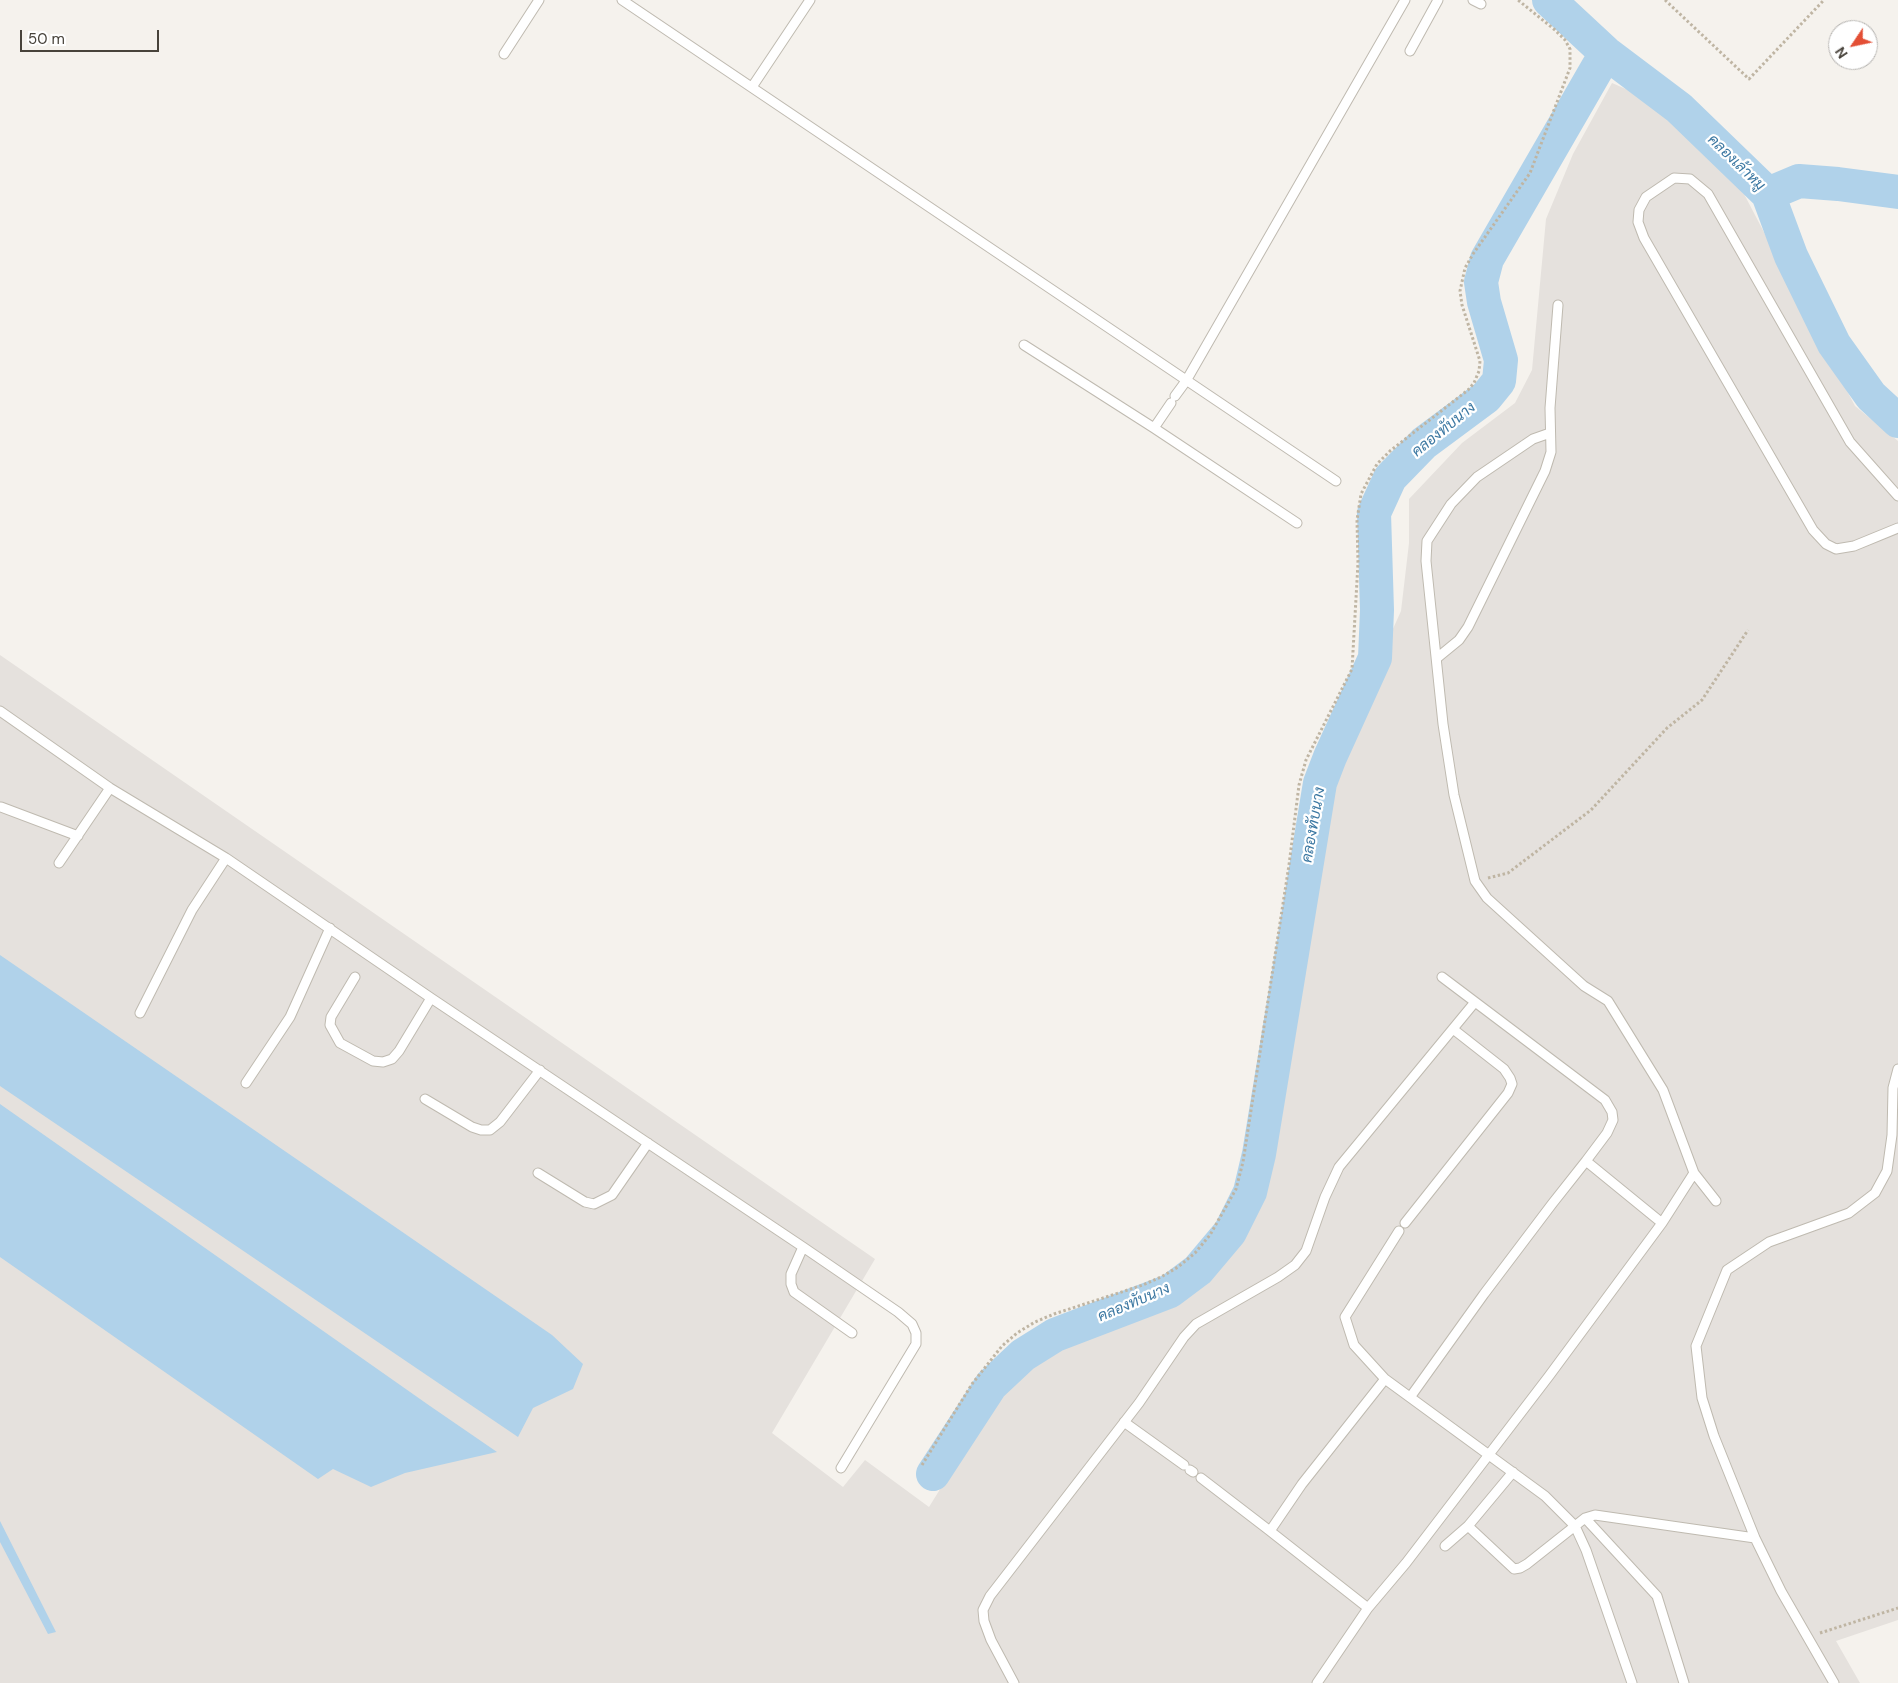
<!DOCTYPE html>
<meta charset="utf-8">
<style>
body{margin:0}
#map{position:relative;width:1898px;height:1683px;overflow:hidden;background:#f5f2ed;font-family:"DM Sans",sans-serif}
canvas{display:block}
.north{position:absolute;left:1828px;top:20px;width:50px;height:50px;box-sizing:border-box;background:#fff;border:1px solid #b6b4b1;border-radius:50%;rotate:236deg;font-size:14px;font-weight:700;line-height:20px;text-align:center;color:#48433b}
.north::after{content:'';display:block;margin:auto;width:18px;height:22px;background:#e34f35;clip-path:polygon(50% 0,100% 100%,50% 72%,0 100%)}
.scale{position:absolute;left:20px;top:30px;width:139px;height:22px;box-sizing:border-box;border:2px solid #48433b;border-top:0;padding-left:6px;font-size:15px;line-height:18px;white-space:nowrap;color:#48433b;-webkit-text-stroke:4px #fff;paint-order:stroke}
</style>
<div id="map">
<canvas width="1898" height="1683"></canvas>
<div class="north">N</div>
<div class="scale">50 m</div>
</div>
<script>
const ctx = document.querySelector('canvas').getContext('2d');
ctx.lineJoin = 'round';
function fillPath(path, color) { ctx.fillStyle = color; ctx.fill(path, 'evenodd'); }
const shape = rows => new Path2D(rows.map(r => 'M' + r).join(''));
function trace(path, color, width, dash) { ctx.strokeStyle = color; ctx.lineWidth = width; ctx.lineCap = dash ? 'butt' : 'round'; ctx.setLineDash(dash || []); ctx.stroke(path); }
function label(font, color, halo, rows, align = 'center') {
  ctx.font = font + ' "DM Sans",Sarabun,sans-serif'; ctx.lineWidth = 4.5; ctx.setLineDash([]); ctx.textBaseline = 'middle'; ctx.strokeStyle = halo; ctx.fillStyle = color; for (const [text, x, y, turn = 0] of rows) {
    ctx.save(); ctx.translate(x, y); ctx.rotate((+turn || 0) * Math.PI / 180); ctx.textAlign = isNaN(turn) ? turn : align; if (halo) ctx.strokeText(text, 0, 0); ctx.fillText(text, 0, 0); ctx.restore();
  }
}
const industrial = shape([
 [1612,83,1665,106,1744,194,1855,406,1898,441,1898,1620,1836,1641,1860,1683,0,1683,0,655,875,1259,772,1433,843,1487,865,1460,929,1507,1006,1383,1028,1363,1197,1279,1228,1251,1300,980,1338,751,1401,611,1409,543,1409,499,1462,443,1515,403,1532,370,1546,219,1573,154]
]);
const water = shape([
 [0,955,552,1335,583,1364,573,1389,533,1408,518,1437,0,1086],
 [0,1104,430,1406,497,1452,405,1473,371,1487,333,1469,318,1479,0,1257],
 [0,1521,56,1632,48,1634,0,1542]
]);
const river = shape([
 [1549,0,1606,53,1679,108,1768,194,1791,256,1834,344,1871,396,1898,421],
 [1768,194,1799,181,1838,184,1898,192],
 [933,1474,991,1385,1023,1355,1055,1335,1170,1291,1198,1270,1230,1232,1250,1192,1259,1154,1320,783,1330,757,1375,658,1377,610,1374,513,1390,478,1424,443,1486,397,1499,381,1501,360,1484,302,1481,282,1487,259,1606,53]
]);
const path = shape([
 [1665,0,1749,79,1824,0],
 [1488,878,1508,873,1591,810,1667,728,1702,700,1748,630],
 [922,1465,972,1384,1002,1346,1017,1333,1035,1322,1054,1314,1143,1285,1161,1277,1178,1267,1195,1253,1210,1235,1236,1189,1243,1162,1289,865,1299,785,1306,760,1352,669,1358,563,1357,520,1361,494,1377,464,1390,451,1468,390,1474,383,1479,371,1480,361,1462,305,1460,291,1465,268,1473,254,1530,173,1570,68,1570,49,1565,40,1555,30,1518,0],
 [1820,1633,1898,1608]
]);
const service = shape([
 [622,0,1336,481],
 [1473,0,1481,4],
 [1410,51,1438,0],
 [504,54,539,0],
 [752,87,810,0],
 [1024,345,1154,428,1297,523],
 [1175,396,1186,381,1405,0],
 [1154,428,1171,403],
 [1550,433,1533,439,1477,477,1451,504,1427,541,1426,561,1443,724,1454,795,1475,881,1487,898,1584,986,1608,1001,1663,1090,1694,1173,1716,1201],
 [1898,496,1850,442,1708,194,1690,179,1674,178,1646,197,1639,210,1638,222,1644,238,1813,530,1826,544,1836,549,1854,546,1898,528],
 [1437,658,1459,640,1468,627,1545,471,1551,452,1550,408,1558,305],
 [0,711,110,788,226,858,431,998,803,1247,898,1312,912,1324,916,1333,916,1344,841,1468],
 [1,807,78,836],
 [59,863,110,788],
 [355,977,331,1017,330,1025,340,1043,373,1061,383,1062,392,1059,399,1051,431,998],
 [1442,977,1605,1100,1612,1112,1613,1120,1607,1133,1586,1161],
 [140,1013,192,910,226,858],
 [246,1083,290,1017,330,928],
 [425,1099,472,1127,481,1130,490,1130,500,1122,540,1070],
 [538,1173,585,1202,594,1204,612,1195,648,1143],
 [1405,1223,1508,1093,1512,1084,1510,1078,1504,1069,1453,1029],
 [803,1247,791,1274,791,1284,794,1292,852,1333],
 [1385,1379,1545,1496,1575,1526,1585,1518,1595,1515,1755,1538],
 [1411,1396,1484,1294,1552,1204,1586,1161,1662,1223],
 [1124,1422,1184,1465],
 [1190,1470,1193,1472],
 [1201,1478,1270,1531],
 [1585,1518,1657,1596,1684,1683],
 [1468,1526,1514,1569,1520,1568,1527,1564,1575,1526,1586,1550,1632,1683],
 [1445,1546,1468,1526,1513,1472],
 [1368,1608,1270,1531,1302,1484,1385,1379,1354,1345,1345,1317,1399,1231],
 [1014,1683,991,1640,984,1621,983,1610,990,1596,1139,1403,1184,1337,1196,1324,1278,1277,1295,1265,1306,1251,1325,1197,1339,1167,1475,1002],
 [1317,1683,1368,1608,1406,1563,1549,1376,1662,1223,1694,1173],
 [1834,1683,1781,1591,1755,1538,1714,1436,1702,1398,1696,1346,1727,1270,1769,1242,1849,1213,1875,1193,1887,1171,1892,1135,1893,1088,1898,1069]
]);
const waterNames = [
 ["คลองเล้าหมู",1736,163,44],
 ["คลองทับนาง",1444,430,-39],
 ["คลองทับนาง",1314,825,-80],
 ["คลองทับนาง",1134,1303,-23]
];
fillPath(industrial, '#e5e1dd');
fillPath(water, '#b0d2ea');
trace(river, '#b0d2ea', 34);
trace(service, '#bfbab0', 11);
trace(path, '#bfb5a3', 3, [2.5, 2.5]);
trace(service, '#fff', 9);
label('italic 15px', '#3c78a2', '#fff', waterNames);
</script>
